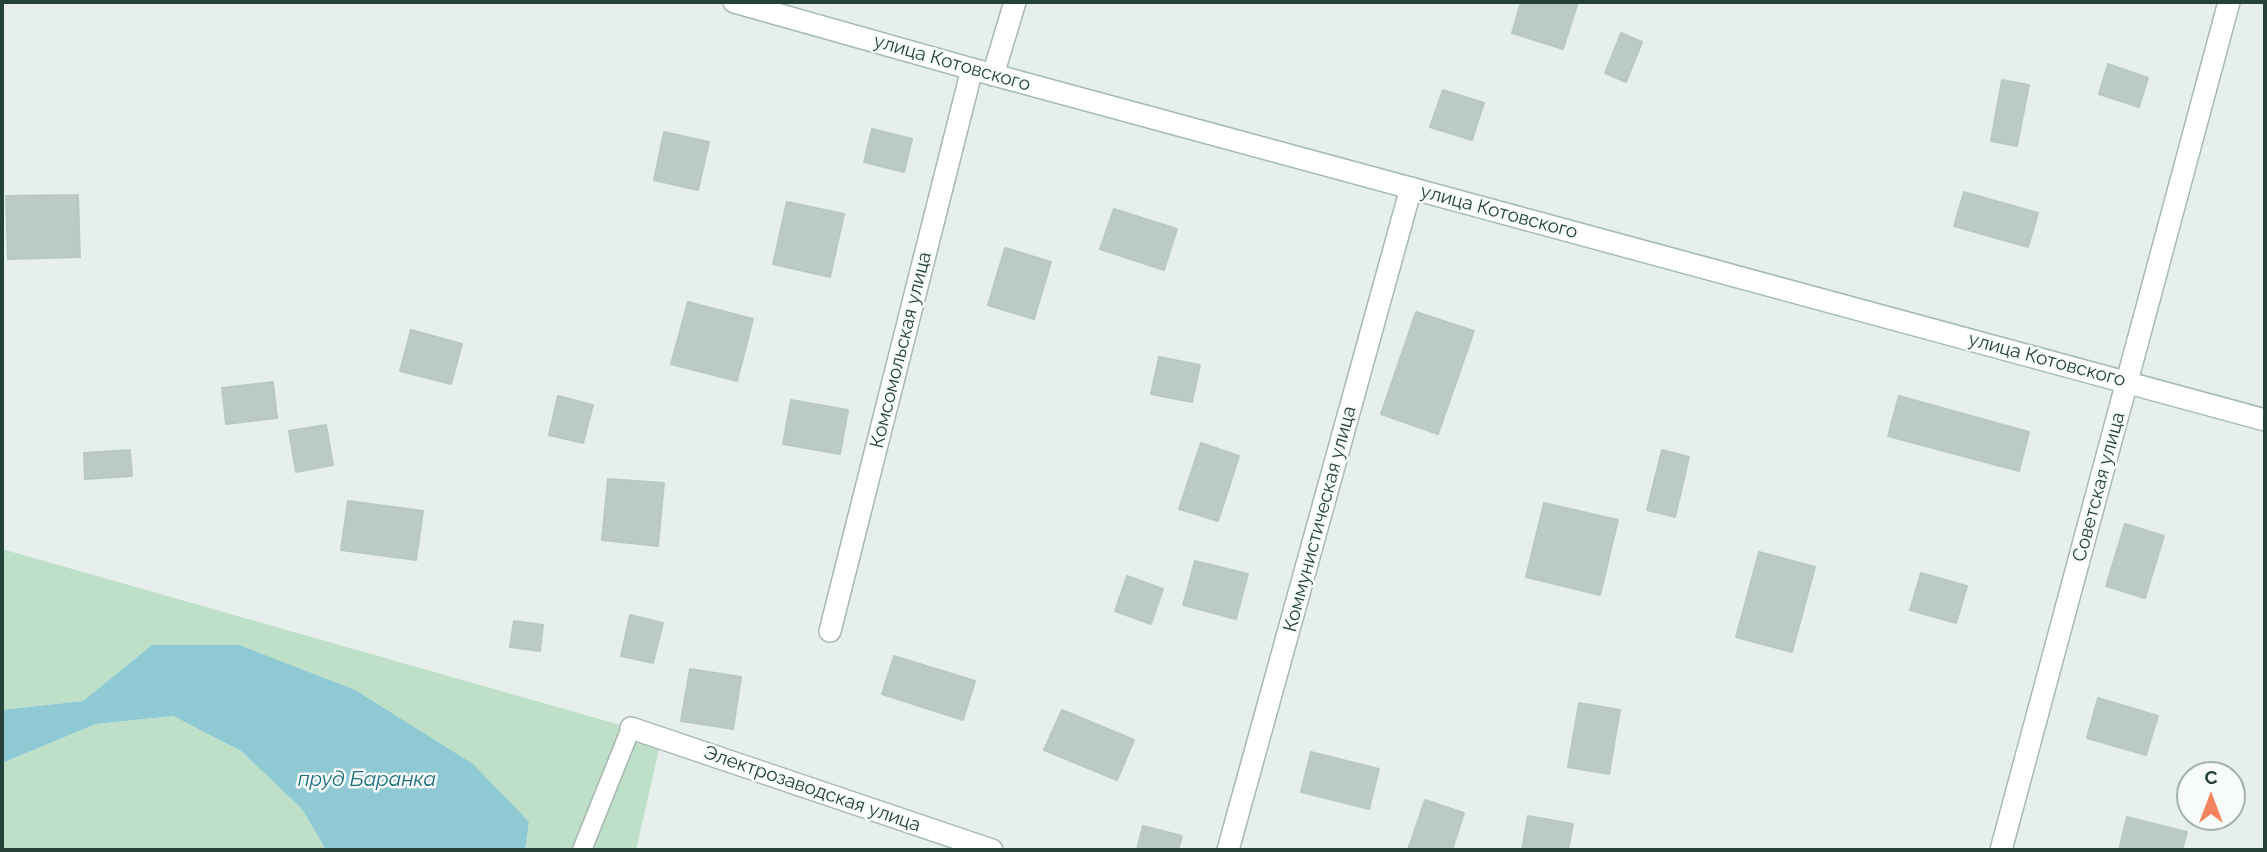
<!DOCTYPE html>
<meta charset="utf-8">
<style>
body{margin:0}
#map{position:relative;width:2267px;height:852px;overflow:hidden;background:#e6efeb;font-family:Raleway,sans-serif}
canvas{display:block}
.frame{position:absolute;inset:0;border:4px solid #24423a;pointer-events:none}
.north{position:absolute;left:2176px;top:761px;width:70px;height:70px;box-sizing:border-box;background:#f7fbf9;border:2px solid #a3b1ad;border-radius:50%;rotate:0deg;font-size:19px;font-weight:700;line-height:28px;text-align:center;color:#24423a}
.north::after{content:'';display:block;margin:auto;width:24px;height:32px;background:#f4845f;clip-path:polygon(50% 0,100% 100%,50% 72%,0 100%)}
</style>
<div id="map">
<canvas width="2267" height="852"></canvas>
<div class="frame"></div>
<div class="north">С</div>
</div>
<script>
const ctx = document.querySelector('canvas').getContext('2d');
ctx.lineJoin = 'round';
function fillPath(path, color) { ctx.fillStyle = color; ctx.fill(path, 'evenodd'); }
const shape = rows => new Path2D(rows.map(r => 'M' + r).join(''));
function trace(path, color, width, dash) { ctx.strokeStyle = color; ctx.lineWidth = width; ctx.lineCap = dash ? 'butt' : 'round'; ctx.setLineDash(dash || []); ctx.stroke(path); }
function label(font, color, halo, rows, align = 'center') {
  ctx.font = font + ' Raleway,sans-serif'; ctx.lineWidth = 5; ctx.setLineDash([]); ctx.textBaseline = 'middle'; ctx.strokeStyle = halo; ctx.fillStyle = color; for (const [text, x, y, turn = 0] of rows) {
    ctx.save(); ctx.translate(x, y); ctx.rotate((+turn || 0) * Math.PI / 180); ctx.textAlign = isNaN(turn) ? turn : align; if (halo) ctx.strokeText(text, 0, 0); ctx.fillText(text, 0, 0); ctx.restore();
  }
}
const green = shape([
 [2,549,631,728,660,745,636,850,525,850,529,822,152,645,83,701,2,710],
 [173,716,241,751,302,809,326,850,2,850,2,763,96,724]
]);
const water = shape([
 [152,645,239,645,355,690,473,764,529,822,525,850,326,850,302,809,241,751,173,716,96,724,2,763,2,710,83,701]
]);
const building = shape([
 [1521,2,1578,2,1563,49,1512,33,1521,2],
 [1621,33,1642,42,1626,82,1605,73,1621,33],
 [2108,64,2148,78,2139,107,2099,94,2108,64],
 [2002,80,2029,85,2017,146,1991,141,2002,80],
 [1443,90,1484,103,1472,140,1430,127,1443,90],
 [872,129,912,139,904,172,864,162,872,129],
 [664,132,709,142,698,190,654,180,664,132],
 [1964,192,2038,213,2028,247,1954,226,1964,192],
 [78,195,80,257,8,259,6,196,78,195],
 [787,202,844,214,830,277,773,264,787,202],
 [1114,209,1177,229,1164,270,1100,249,1114,209],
 [1005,248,1051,262,1034,319,988,305,1005,248],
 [688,302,753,319,737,381,671,364,688,302],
 [1416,312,1474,331,1438,434,1381,414,1416,312],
 [411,330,462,344,451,384,400,371,411,330],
 [1159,357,1200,365,1192,402,1151,394,1159,357],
 [273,382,277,418,226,424,222,388,273,382],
 [558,396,593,405,583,443,549,435,558,396],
 [1899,396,2029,432,2019,471,1888,436,1899,396],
 [791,400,848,410,840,454,783,444,791,400],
 [326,425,333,465,296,472,289,431,326,425],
 [1201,443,1239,456,1218,521,1179,509,1201,443],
 [130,450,132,476,85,479,84,453,130,450],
 [1662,450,1689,457,1675,517,1647,510,1662,450],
 [608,479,664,483,658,546,602,540,608,479],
 [348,501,423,511,416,560,341,550,348,501],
 [1544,503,1618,520,1600,595,1526,577,1544,503],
 [2125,524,2164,536,2145,598,2106,586,2125,524],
 [1759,552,1815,567,1792,652,1736,637,1759,552],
 [1195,561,1248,574,1236,619,1183,605,1195,561],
 [1921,573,1967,586,1956,623,1910,610,1921,573],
 [1127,576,1163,589,1151,624,1115,611,1127,576],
 [630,615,663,623,653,663,621,656,630,615],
 [514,621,543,625,540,651,510,647,514,621],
 [894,656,975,681,963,720,882,694,894,656],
 [690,669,741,677,733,729,681,721,690,669],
 [2098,698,2158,716,2146,755,2087,738,2098,698],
 [1579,703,1620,710,1609,774,1568,767,1579,703],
 [1062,710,1134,740,1117,780,1044,750,1062,710],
 [1311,752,1379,769,1369,809,1301,792,1311,752],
 [1425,800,1464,813,1452,850,1408,850,1425,800],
 [1528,816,1573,824,1568,850,1522,850,1528,816],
 [2127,817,2187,832,2182,850,2119,850,2127,817],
 [1143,826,1182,836,1178,850,1137,850,1143,826]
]);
const lane = shape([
 [582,850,631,728]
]);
const street = shape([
 [993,75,1015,2],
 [830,631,972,69],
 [631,728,992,850],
 [1228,850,1411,188],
 [2001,850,2229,2]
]);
const secondary = shape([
 [734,2,972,69,2265,420]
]);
const streetNames = [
 ["улица Котовского",952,63,16],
 ["улица Котовского",1499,212,15],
 ["Комсомольская улица",901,350,-76],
 ["улица Котовского",2047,360,15],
 ["Советская улица",2099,487,-75],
 ["Коммунистическая улица",1320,519,-75],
 ["Электрозаводская улица",812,789,19]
];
const waterNames = [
 ["пруд Баранка",367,780]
];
fillPath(green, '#bfe0c8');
fillPath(water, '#8ec9d4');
fillPath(building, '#bbcac4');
trace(building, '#b8c9c2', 2);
trace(lane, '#a8b8b2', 21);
trace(street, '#a8b8b2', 24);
trace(secondary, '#a4bbb3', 24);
trace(lane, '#fff', 18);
trace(street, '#fff', 21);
trace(secondary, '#fff', 21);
label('19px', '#24423a', '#f7fbf9', streetNames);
label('italic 21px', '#1c6f80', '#f7fbf9', waterNames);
</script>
